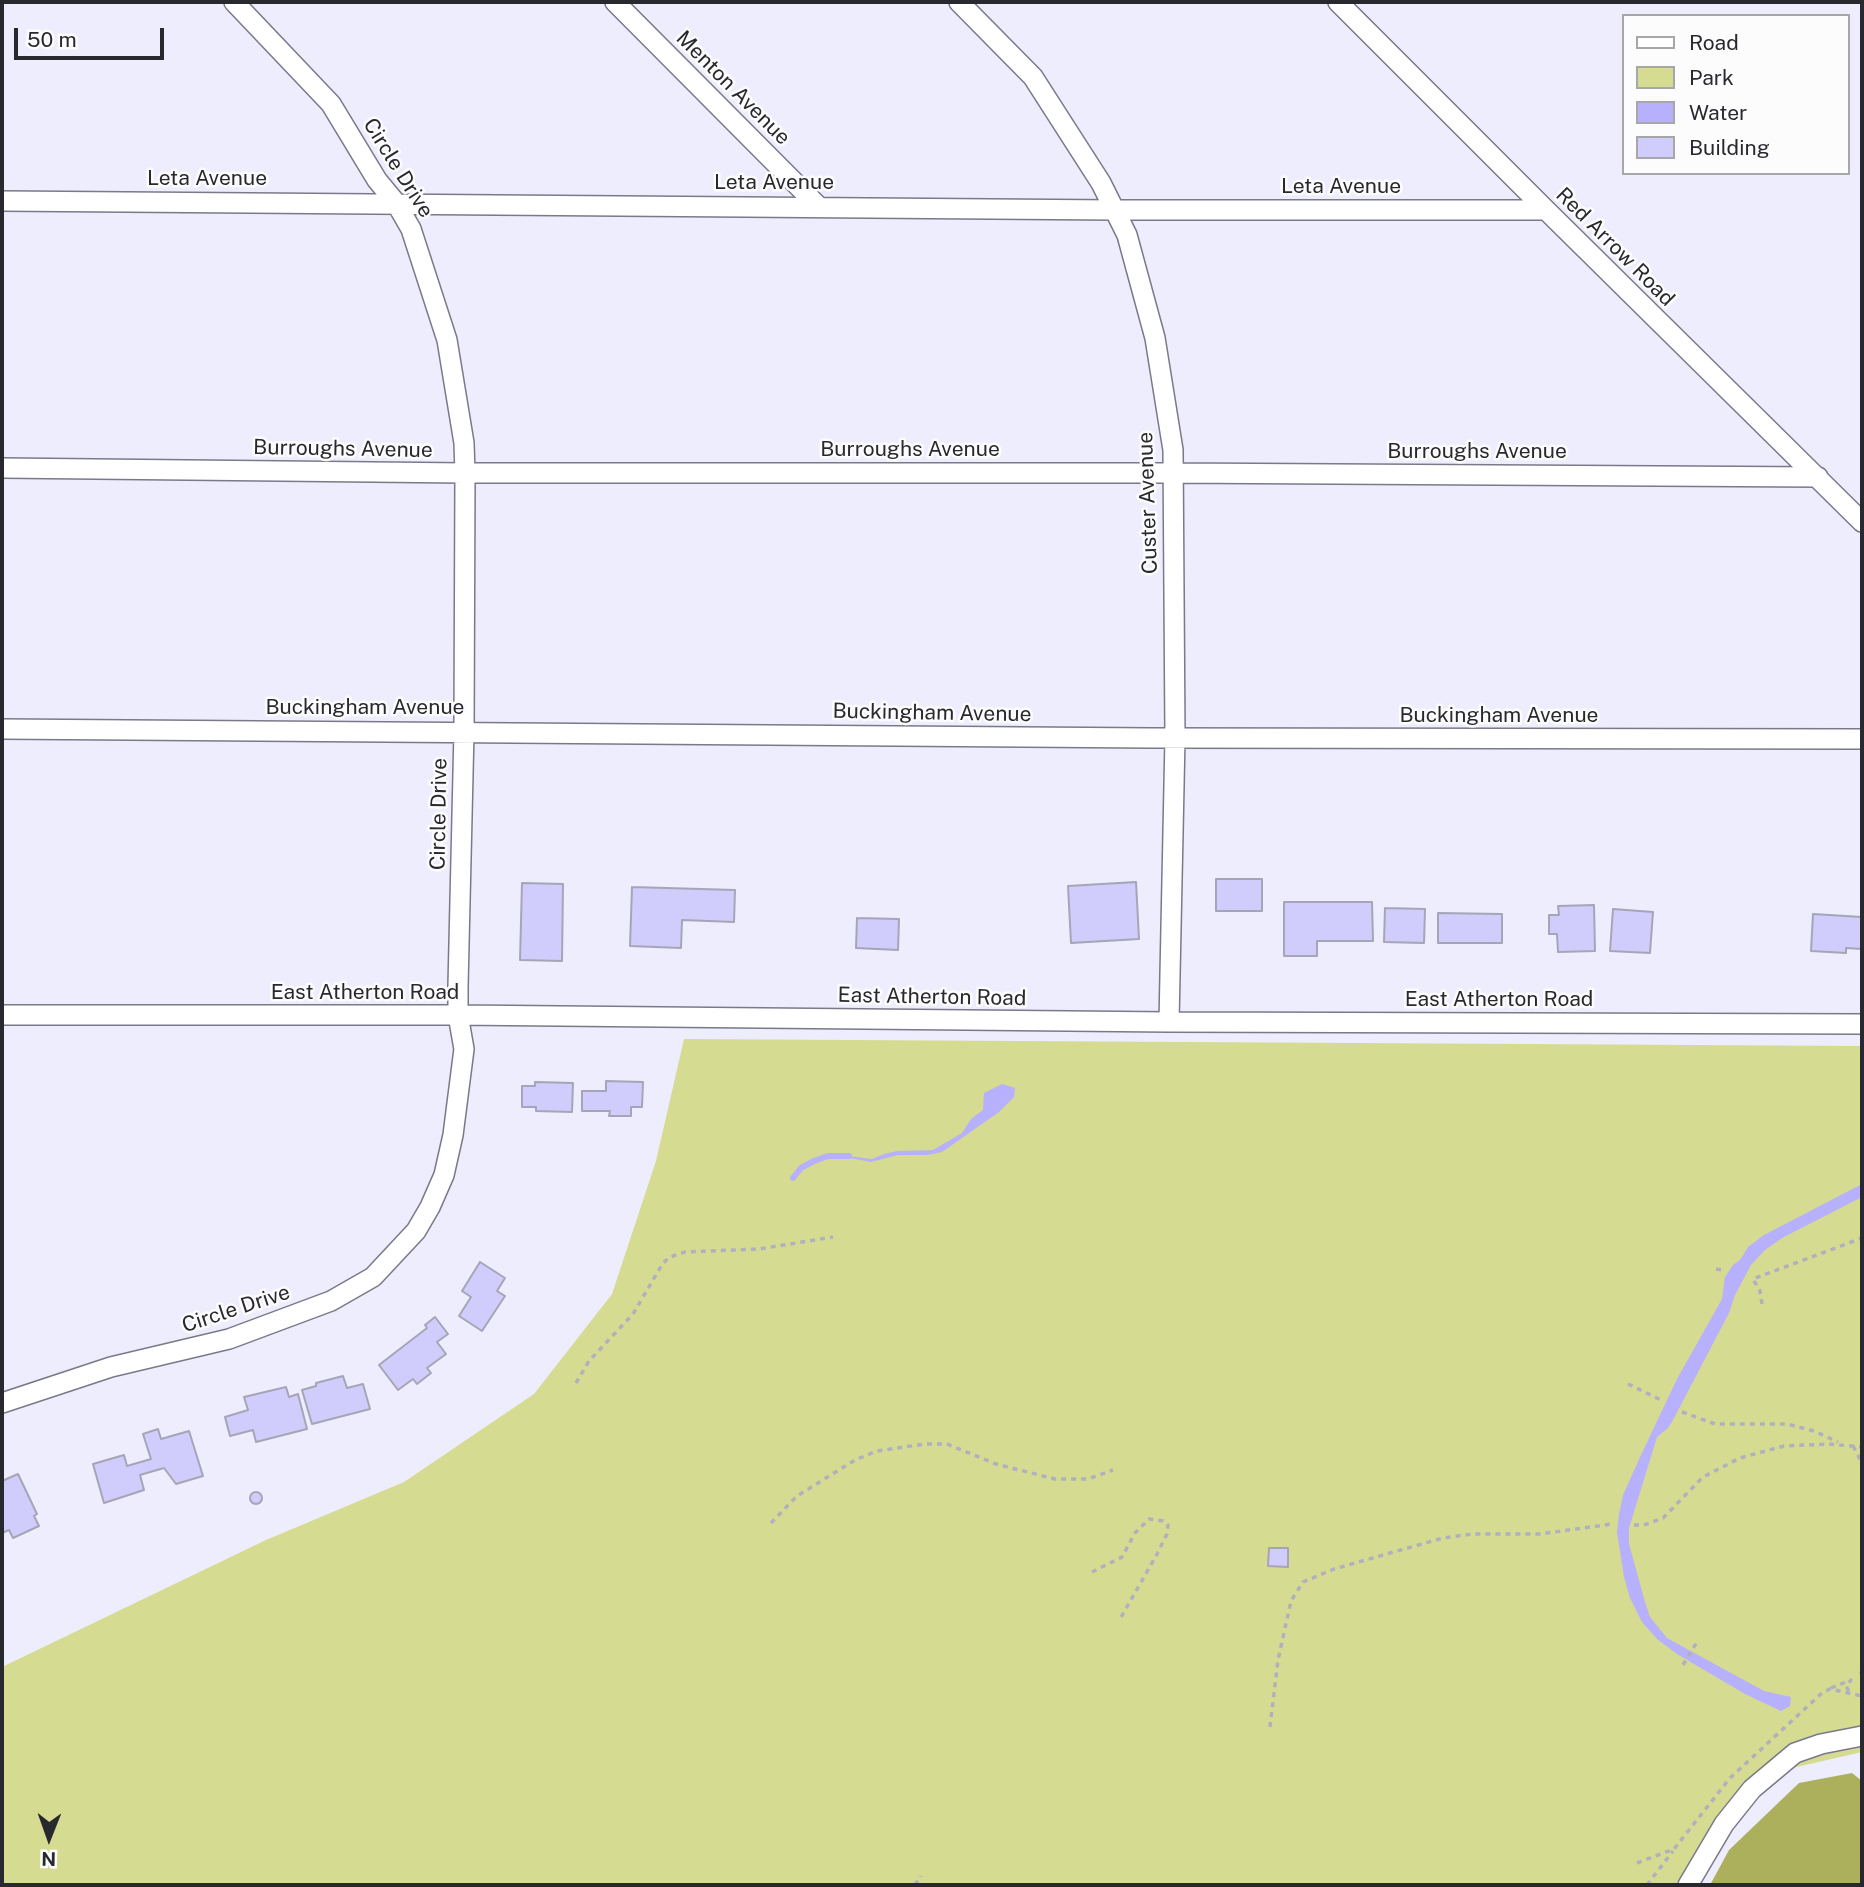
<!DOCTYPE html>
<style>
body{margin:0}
#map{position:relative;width:1864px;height:1887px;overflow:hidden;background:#eeedfd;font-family:"Public Sans",sans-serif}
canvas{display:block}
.frame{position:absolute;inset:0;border:4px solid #28282f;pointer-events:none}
.legend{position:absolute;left:1622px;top:14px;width:228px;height:161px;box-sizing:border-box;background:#fcfcfc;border:2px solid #a7a7aa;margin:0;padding:9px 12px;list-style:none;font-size:21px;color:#28282f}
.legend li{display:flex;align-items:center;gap:14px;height:35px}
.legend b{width:35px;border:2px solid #a7a7aa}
.north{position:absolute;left:14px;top:1803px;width:70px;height:70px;-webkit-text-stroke:5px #fcfcfc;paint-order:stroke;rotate:181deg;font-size:19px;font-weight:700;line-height:28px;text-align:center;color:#28282f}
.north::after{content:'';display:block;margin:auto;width:24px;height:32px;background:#28282f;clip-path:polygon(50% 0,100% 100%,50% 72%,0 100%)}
.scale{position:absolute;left:14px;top:28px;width:150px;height:32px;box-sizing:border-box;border:4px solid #28282f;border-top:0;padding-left:9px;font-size:21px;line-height:24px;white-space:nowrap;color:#28282f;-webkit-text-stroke:5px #fcfcfc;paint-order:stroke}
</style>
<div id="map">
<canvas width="1864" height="1887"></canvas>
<div class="frame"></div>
<ul class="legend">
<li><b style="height:9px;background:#fff"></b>Road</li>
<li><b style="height:19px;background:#d6db92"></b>Park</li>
<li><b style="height:19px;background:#b7b0fd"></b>Water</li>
<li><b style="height:19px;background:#d0cdfc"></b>Building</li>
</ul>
<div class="north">N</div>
<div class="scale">50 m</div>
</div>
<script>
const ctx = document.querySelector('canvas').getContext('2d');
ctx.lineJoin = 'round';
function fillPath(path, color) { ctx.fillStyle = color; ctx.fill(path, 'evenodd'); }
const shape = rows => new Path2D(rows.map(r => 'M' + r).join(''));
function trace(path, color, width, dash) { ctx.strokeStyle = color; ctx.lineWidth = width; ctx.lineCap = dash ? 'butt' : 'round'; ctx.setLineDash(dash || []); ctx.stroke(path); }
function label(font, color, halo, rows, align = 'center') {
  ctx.font = font + ' "Public Sans",sans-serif'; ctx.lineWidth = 5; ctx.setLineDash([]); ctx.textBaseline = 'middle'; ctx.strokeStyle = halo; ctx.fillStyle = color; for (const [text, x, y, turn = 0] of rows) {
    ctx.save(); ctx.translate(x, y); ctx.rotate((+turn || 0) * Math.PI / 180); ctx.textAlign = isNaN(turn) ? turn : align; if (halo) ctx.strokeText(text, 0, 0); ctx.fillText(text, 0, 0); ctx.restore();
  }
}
const green = shape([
 [684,1039,1862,1046,1862,1752,1753,1777,1713,1822,1676,1885,2,1885,2,1667,266,1540,404,1482,534,1394,612,1294,656,1161]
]);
const forest = shape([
 [1852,1773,1862,1781,1862,1885,1710,1885,1729,1850,1799,1783]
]);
const water = shape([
 [1002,1084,1015,1088,1014,1097,999,1112,942,1152,927,1155,898,1155,871,1162,850,1158,849,1156,872,1159,884,1154,897,1151,933,1150,962,1133,971,1119,983,1110,984,1093],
 [1862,1184,1862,1197,1782,1238,1765,1250,1751,1265,1735,1295,1729,1313,1673,1420,1668,1428,1657,1437,1629,1528,1629,1544,1645,1602,1650,1617,1667,1638,1764,1691,1791,1697,1790,1706,1781,1711,1745,1694,1677,1654,1657,1639,1642,1622,1630,1598,1624,1577,1617,1532,1619,1514,1623,1495,1641,1455,1677,1379,1722,1299,1725,1277,1733,1265,1740,1260,1748,1247,1764,1235]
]);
const stream = shape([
 [793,1178,801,1168,814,1161,828,1156,849,1156]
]);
const building = shape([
 [1216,879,1262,879,1262,911,1216,911,1216,879],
 [1136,882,1139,939,1071,943,1068,886,1136,882],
 [522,883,563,884,562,961,520,960,522,883],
 [632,887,735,890,734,922,682,920,681,948,630,946,632,887],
 [1284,902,1372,902,1373,941,1317,941,1317,956,1284,956,1284,902],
 [1594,905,1595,951,1558,952,1557,934,1549,934,1549,915,1559,915,1558,906,1594,905],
 [1385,908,1425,909,1424,943,1384,942,1385,908],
 [1613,909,1653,912,1650,953,1610,951,1613,909],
 [1438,913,1502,914,1502,943,1438,943,1438,913],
 [1813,914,1862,917,1862,949,1846,948,1846,953,1811,951,1813,914],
 [857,918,899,919,898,950,856,948,857,918],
 [606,1081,643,1082,642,1107,631,1107,631,1116,609,1116,610,1111,582,1111,582,1091,606,1091,606,1081],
 [535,1082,573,1083,572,1112,536,1111,536,1107,522,1107,522,1086,535,1086,535,1082],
 [480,1262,505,1278,497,1291,505,1296,482,1331,459,1316,471,1297,462,1291,480,1262],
 [435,1317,448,1334,437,1342,446,1354,427,1368,431,1373,417,1384,413,1379,398,1390,379,1365,427,1328,425,1325,435,1317],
 [343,1376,347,1388,363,1384,370,1409,312,1424,302,1390,316,1386,316,1383,343,1376],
 [286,1387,289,1397,298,1394,307,1429,256,1442,253,1430,230,1436,225,1417,248,1410,244,1397,286,1387],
 [158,1429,161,1439,189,1431,203,1476,176,1484,164,1468,140,1475,144,1490,104,1503,93,1464,124,1455,127,1466,151,1459,143,1434,158,1429],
 [18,1474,37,1514,34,1516,39,1526,13,1538,9,1530,2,1533,2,1481,18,1474],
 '250 1498a6 6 0 1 1 12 0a6 6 0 1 1-12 0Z',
 [1269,1548,1288,1548,1288,1567,1268,1566,1269,1548]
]);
const path = shape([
 [1716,1269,1723,1270],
 [1762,1304,1760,1291,1753,1279,1862,1238],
 [576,1383,589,1361,633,1314,663,1263,670,1257,685,1252,759,1249,833,1237],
 [1628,1384,1661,1400],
 [1682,1412,1715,1424,1787,1424,1814,1431,1838,1442],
 [1853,1446,1862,1463],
 [771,1523,797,1496,855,1460,877,1451,925,1444,947,1444,996,1464,1055,1479,1088,1479,1113,1470],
 [1634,1525,1644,1525,1663,1518,1703,1477,1740,1458,1784,1446,1829,1444,1862,1447],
 [1092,1572,1122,1557,1135,1533,1149,1519,1163,1521,1168,1525,1167,1534,1156,1556,1120,1619],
 [1683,1665,1697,1642],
 [1860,1674,1862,1672],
 [1831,1688,1851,1680,1846,1686,1849,1691],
 [1270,1727,1278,1660,1291,1601,1303,1582,1334,1569,1443,1538,1472,1534,1540,1534,1612,1524],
 [1637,1863,1674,1849,1730,1778,1822,1693,1830,1689,1862,1696],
 [915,1885,921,1876],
 [1647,1885,1673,1851]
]);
const minor = shape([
 [615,2,818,206],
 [959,2,1033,77,1101,183,1127,235,1155,338,1173,450,1175,738,1169,1022],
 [1338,2,1546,210,1862,522],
 [2,201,1115,210,1546,210],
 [2,468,465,473,1173,473,1818,477],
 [2,729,1151,738,1862,739],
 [2,1015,458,1015,1169,1022,1862,1024],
 [2,1403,111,1367,229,1339,331,1301,373,1277,416,1231,430,1207,444,1175,453,1135,464,1049,458,1015,458,986,464,731,465,473,464,443,447,340,411,229,396,203,377,180,331,104,234,2],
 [1688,1885,1724,1824,1752,1789,1795,1753,1821,1744,1862,1736]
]);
const streetNames = [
 ["Menton Avenue",733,88,45],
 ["Circle Drive",398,168,58],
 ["Leta Avenue",207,179],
 ["Leta Avenue",774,183],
 ["Leta Avenue",1341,187],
 ["Red Arrow Road",1615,247,45],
 ["Burroughs Avenue",343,449,1],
 ["Burroughs Avenue",910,450],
 ["Burroughs Avenue",1477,452],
 ["Custer Avenue",1148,503,-92],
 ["Buckingham Avenue",365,708],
 ["Buckingham Avenue",932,713,1],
 ["Buckingham Avenue",1499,716],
 ["Circle Drive",439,814,-89],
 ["East Atherton Road",365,993],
 ["East Atherton Road",932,997,1],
 ["East Atherton Road",1499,1000],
 ["Circle Drive",236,1309,-18]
];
fillPath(green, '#d6db92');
fillPath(forest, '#acb05c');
fillPath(water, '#b7b0fd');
trace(stream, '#b7b0fd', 6);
fillPath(building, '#d0cdfc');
trace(building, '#a6a5b7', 2);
trace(minor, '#79798a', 22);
trace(path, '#b1b0bd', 3.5, [5, 5]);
trace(minor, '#fff', 19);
label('21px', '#28282f', '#fcfcfc', streetNames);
</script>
